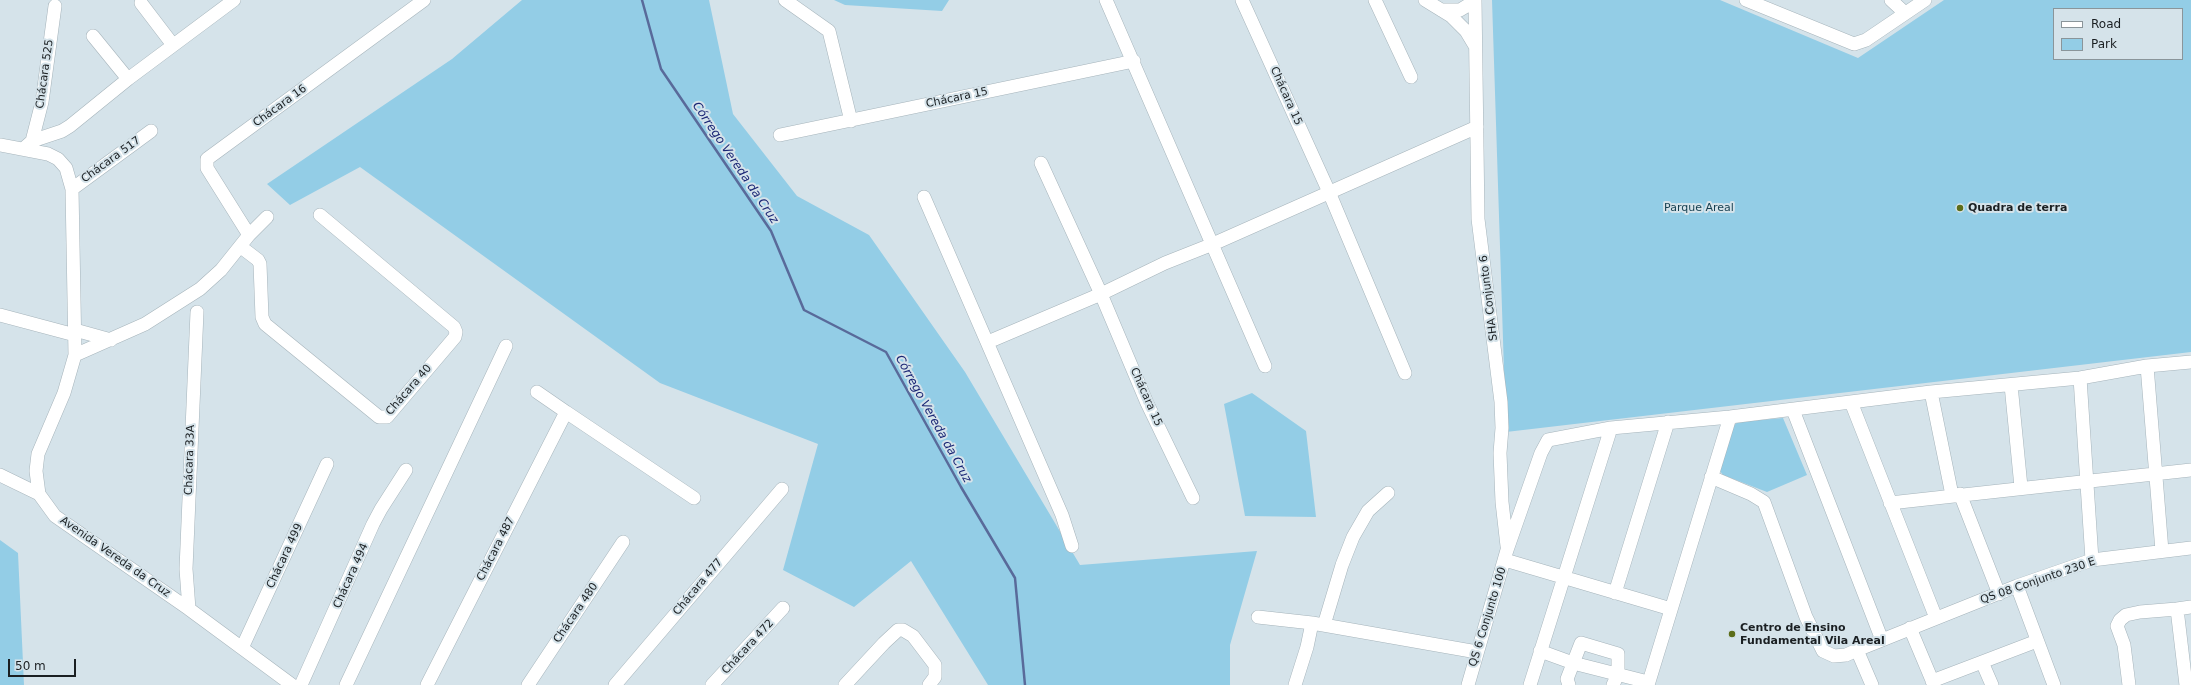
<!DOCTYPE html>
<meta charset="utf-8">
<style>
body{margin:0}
#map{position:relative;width:2191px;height:685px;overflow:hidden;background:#d5e3ea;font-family:"DejaVu Sans",sans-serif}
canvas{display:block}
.legend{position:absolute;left:2053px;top:8px;width:130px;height:52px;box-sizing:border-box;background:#d5e3ea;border:1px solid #8a959a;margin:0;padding:5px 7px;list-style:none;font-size:12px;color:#1a1f22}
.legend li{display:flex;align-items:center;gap:8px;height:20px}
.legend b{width:20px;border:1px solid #8a959a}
.scale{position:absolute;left:8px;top:659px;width:68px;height:18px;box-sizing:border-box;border:2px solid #1a1f22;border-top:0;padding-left:5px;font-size:12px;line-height:14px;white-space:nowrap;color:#1a1f22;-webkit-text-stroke:3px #d5e3ea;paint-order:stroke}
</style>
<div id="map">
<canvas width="2191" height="685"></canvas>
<ul class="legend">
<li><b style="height:5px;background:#fff"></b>Road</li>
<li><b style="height:11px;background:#93cde6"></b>Park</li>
</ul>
<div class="scale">50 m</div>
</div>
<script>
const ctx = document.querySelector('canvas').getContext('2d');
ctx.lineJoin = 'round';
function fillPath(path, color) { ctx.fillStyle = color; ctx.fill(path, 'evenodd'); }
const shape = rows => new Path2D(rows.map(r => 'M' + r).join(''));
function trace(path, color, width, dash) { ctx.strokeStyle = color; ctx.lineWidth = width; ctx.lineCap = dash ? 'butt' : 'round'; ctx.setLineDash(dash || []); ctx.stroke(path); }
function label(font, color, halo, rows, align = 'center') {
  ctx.font = font + ' "DejaVu Sans",sans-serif'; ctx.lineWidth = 4; ctx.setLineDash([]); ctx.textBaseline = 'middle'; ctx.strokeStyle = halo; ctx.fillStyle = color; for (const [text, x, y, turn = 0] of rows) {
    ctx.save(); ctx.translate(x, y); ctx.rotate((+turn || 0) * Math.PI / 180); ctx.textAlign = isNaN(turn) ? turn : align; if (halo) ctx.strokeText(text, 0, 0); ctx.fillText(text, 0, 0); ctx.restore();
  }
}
const green = shape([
 [522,0,709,0,733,114,797,196,869,235,965,372,1080,565,1257,551,1230,645,1230,685,988,685,911,561,854,607,783,570,818,444,660,383,360,167,290,205,267,184,452,59],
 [834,0,949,0,942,11,845,5],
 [1492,0,1720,0,1858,58,1944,0,2191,0,2191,352,1506,432],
 [2054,9,2182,9,2182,59,2054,59],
 [1252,393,1306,431,1316,517,1245,516,1224,404],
 [1783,418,1807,475,1767,492,1723,475,1720,471,1733,426,1738,422],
 [0,540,18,553,24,685,0,685]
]);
const stream = shape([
 [642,0,661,69,771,231,804,310,886,352,961,487,1015,578,1025,685]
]);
const minor = shape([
 [785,0,829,31,851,121],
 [1106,0,1265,366],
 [1242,0,1329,192,1405,373],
 [1375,0,1411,77],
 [1425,0,1451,16,1466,31,1475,46],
 [1475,0,1478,219,1501,402,1502,428,1500,453,1502,502,1507,546],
 [1746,0,1854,44,1866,40,1925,0],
 [1891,0,1905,13],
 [141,3,173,45],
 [1441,10,1460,10,1475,1],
 [93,36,128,79],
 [780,135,1134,61],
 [32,141,42,102,55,6],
 [0,145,48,154,58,159,66,168,72,189,75,355,64,393,38,454,36,471,39,494,55,516,189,609,292,685],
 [23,149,32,141,62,131,70,126,128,79,234,0],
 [1041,163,1101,294,1147,403,1193,498],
 [72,189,151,131],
 [924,197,1062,515,1072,546],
 [249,235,207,168,207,159,424,0],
 [241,247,258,260,260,264,262,317,265,324,379,417,387,417,455,337,456,332,454,327,320,215],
 [0,315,75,335],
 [75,330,111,340],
 [988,342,1101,294,1165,263,1213,244,1477,127],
 [75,355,145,324,200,289,221,270,249,235,267,217],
 [2147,366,2162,551],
 [2080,378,2092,560],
 [2011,385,2021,487],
 [537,392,566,412],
 [1931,392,1952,495],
 [1851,402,1936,618],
 [1793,410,1882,640],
 [0,475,39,494],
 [1711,477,1751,494,1764,502,1806,617,1823,651,1834,656,1846,655,1857,650,1872,685],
 [1960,494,1999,594],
 [1890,503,2191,470],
 [1505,560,1671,609],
 [2017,586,2054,685],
 [1615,593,1668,422],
 [189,609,186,569,197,312],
 [1258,617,1312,623,1477,652],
 [1324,625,1342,565,1353,537,1368,511,1388,493],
 [1910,628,1934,685],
 [242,648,327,464],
 [1857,650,2017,586,2092,560,2191,548],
 [1540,651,1573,663,1648,682],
 [1932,681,1982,662],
 [301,685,373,524,381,509,406,470],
 [346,685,506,346],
 [427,685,566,412,694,498],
 [528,685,623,542],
 [615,685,782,489],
 [712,685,783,608],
 [845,685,884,643,898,630,903,630,913,636,935,665,935,677,929,685],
 [1295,685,1307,647,1312,623],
 [1468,685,1507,550,1541,453,1548,440,1611,428,1730,417,1931,392,2080,378,2147,366,2191,362],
 [1530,685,1611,428],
 [1569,685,1567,679,1581,643,1618,654,1618,674,1613,685],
 [1648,685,1730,417],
 [1992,685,1982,662,2037,641],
 [2129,685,2124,645,2117,626,2120,620,2126,615,2140,612,2177,609],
 [2186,685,2177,609,2191,607]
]);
const markers = [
 [1960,208,4,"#5c6d19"],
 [1732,634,4,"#5c6d19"]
];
const streetNames = [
 ["Chácara 525",45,74,-82],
 ["Chácara 15",1286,96,66],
 ["Chácara 15",957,98,-12],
 ["Chácara 16",280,106,-36],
 ["Chácara 517",111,160,-36],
 ["SHA Conjunto 6",1489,298,-97],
 ["Chácara 40",409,390,-49],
 ["Chácara 15",1146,397,66],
 ["Chácara 33A",190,460,-88],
 ["Chácara 487",496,549,-63],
 ["Chácara 499",285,556,-65],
 ["Avenida Vereda da Cruz",115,557,35],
 ["Chácara 494",351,576,-66],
 ["QS 08 Conjunto 230 E",2038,581,-19],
 ["Chácara 477",698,587,-50],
 ["Chácara 480",576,613,-56],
 ["QS 6 Conjunto 100",1488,617,-73],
 ["Chácara 472",748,647,-47]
];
const parkNames = [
 ["Parque Areal",1699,208]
];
const poiNames = [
 ["Quadra de terra",1968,208],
 ["Centro de Ensino",1740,628],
 ["Fundamental Vila Areal",1740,641]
];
const waterNames = [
 ["Córrego Vereda da Cruz",735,163,56],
 ["Córrego Vereda da Cruz",933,419,61]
];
fillPath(green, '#93cde6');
trace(stream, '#596a9a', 2.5);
trace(minor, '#a6b4bb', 14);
trace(minor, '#fff', 13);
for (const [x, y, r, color] of markers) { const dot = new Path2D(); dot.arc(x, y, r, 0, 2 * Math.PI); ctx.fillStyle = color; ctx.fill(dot); trace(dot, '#d5e3ea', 1.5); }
label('11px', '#1a1f22', '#d5e3ea', streetNames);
label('11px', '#143e4f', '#d5e3ea', parkNames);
label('bold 11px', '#1a1f22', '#d5e3ea', poiNames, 'left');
label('italic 12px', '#192574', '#d5e3ea', waterNames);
</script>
